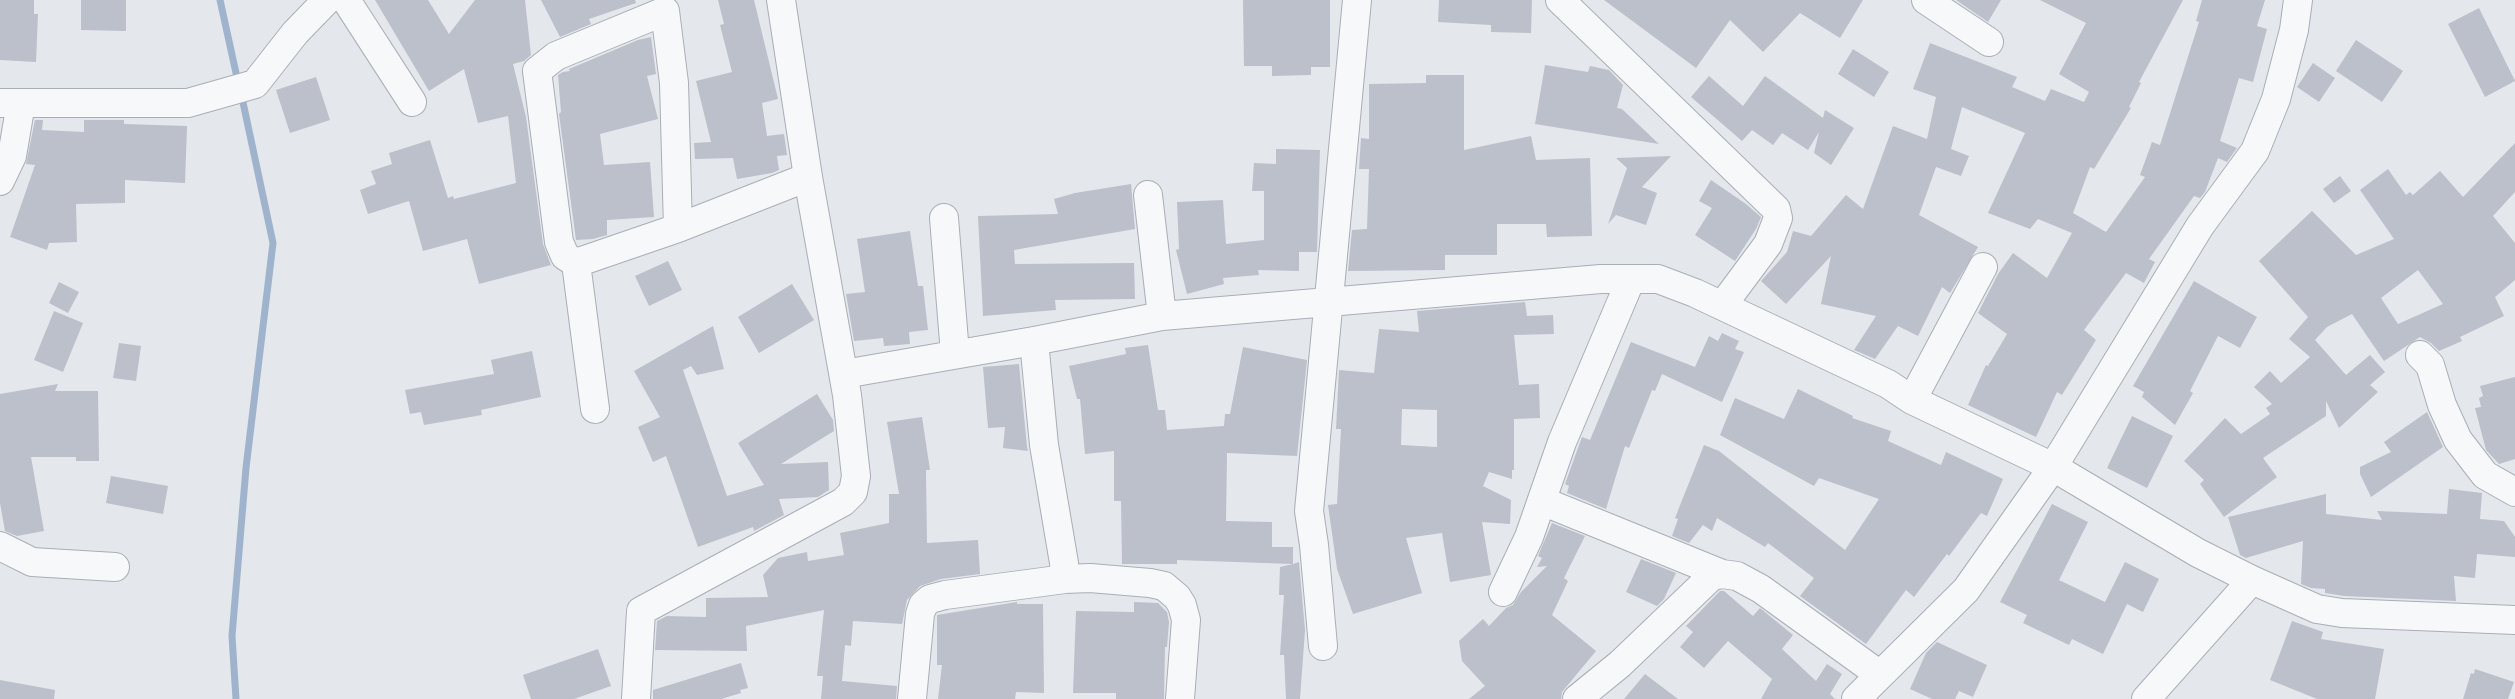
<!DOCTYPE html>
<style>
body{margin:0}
canvas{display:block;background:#e4e7ec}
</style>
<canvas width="2515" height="699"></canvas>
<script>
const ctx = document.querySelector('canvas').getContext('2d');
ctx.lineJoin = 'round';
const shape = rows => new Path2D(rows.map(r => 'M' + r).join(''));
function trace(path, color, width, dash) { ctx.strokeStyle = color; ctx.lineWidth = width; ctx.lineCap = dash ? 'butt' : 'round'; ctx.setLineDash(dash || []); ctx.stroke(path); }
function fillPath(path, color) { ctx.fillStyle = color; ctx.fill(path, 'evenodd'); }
const stream = shape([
 [220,0,238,82],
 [236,699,232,636,246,468,273,243,241,93]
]);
const building = shape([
 [0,0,34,0,34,14,38,14,36,62,0,60],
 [81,0,126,0,126,31,81,30],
 [375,0,428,0,449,34,475,0,525,0,531,55,524,61,513,64,526,117,543,244,551,265,479,284,467,239,423,251,409,201,368,214,360,190,376,184,371,171,392,164,389,153,430,140,448,198,453,196,454,199,516,183,508,116,478,123,464,69,429,91],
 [541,0,635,0,636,3,589,19,591,24,560,37],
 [718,0,754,0,778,99,762,103,767,136,784,134,787,155,777,156,779,170,772,173,737,179,733,158,695,159,694,143,711,142,696,81,732,72,720,25,724,24],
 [1243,0,1330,0,1330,67,1311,67,1311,75,1272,76,1272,66,1244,66],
 [1439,0,1532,0,1531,33,1491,32,1491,25,1438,22],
 [1604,0,1863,0,1840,38,1800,13,1763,52,1730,20,1696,68],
 [1956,0,2001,0,1988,22],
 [2040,0,2183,0,2139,82,2141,83,2129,107,2131,108,2094,169,2090,167,2073,213,2106,232,2145,177,2140,175,2152,142,2160,145,2199,22,2196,21,2202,0,2265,0,2257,26,2267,29,2253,82,2239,78,2220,141,2237,148,2227,162,2218,158,2205,192,2200,198,2194,196,2149,259,2155,262,2144,283,2126,273,2084,330,2096,340,2062,395,2057,392,2036,437,1968,405,1986,365,1988,366,2007,334,1978,313,1998,274,2013,253,2047,278,2072,233,2038,219,2030,229,1988,213,2025,133,1962,107,1951,149,1969,156,1961,176,1936,167,1919,215,1978,247,1950,293,1942,287,1918,336,1898,326,1875,359,1854,350,1876,316,1821,304,1831,256,1786,304,1761,281,1787,252,1793,231,1811,236,1846,195,1863,209,1893,126,1927,139,1936,97,1913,89,1930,43,2017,77,2012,87,2045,101,2051,89,2084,102,2089,92,2059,74,2086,23],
 [2479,8,2515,81,2485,97,2448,24],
 [651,37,656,74,647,76,658,119,600,134,604,165,650,162,654,217,607,220,607,235,593,239,576,240,559,114,561,112,558,75,563,72,570,71,569,69,638,40],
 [2356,40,2403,71,2382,102,2336,71],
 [1853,49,1889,72,1874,97,1838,74],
 [2313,63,2335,78,2319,102,2297,87],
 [1545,65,1588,72,1590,66,1609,70,1623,85,1617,108,1622,109,1659,144,1535,124],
 [1426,75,1464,75,1464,150,1531,136,1536,160,1590,158,1592,236,1547,237,1546,224,1497,224,1497,255,1445,255,1445,270,1348,271,1352,230,1367,229,1369,169,1359,169,1361,138,1369,139,1369,84,1426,83],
 [1709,76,1743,106,1765,76,1823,118,1825,110,1854,128,1831,165,1814,153,1819,132,1808,150,1782,133,1773,145,1752,130,1742,141,1691,97],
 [316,77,330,120,290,133,276,90],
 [35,120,43,120,42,130,84,132,84,120,124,120,124,124,187,126,185,183,125,180,125,203,76,204,77,242,49,243,47,250,10,237,35,165,26,164],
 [2515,143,2515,192,2493,216,2515,243,2515,280,2495,297,2504,316,2460,337,2462,341,2439,351,2431,343,2420,337,2384,361,2352,314,2327,327,2315,340,2346,375,2370,355,2385,372,2370,385,2378,392,2339,428,2326,401,2326,416,2263,458,2277,477,2224,517,2200,484,2204,480,2184,461,2225,418,2241,434,2270,414,2266,408,2272,404,2254,387,2270,371,2281,383,2310,357,2289,339,2308,317,2259,261,2312,211,2356,255,2394,239,2360,190,2388,169,2406,195,2410,192,2413,195,2440,171,2463,197],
 [2418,270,2443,304,2398,324,2381,298],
 [1276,149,1320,150,1317,252,1299,252,1299,271,1258,270,1259,275,1223,278,1224,284,1187,294,1176,250,1179,249,1177,202,1223,200,1226,244,1264,240,1264,191,1252,191,1254,163,1276,164],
 [1671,156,1642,187,1657,193,1646,225,1616,215,1608,224,1627,168,1616,158],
 [2340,176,2351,191,2334,203,2323,189],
 [1711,180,1746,204,1761,217,1756,229,1735,261,1695,235,1712,208,1699,201],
 [1131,184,1135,229,1014,250,1015,264,1134,263,1135,299,1055,300,1056,310,983,316,978,216,1058,214,1054,199,1075,193],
 [910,231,918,286,923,286,928,330,909,332,910,344,884,346,883,338,854,341,846,294,865,292,857,239],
 [668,261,682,290,649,306,635,276],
 [2194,281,2257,317,2240,348,2218,336,2190,391,2193,393,2175,425,2142,397,2144,392,2133,386],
 [59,282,79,292,68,313,49,303],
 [792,284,814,320,759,353,738,317],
 [1525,302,1527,316,1553,315,1554,334,1514,335,1519,385,1539,384,1540,418,1514,419,1514,470,1512,470,1512,479,1489,472,1483,486,1511,500,1510,524,1482,522,1491,575,1450,582,1442,533,1406,538,1422,593,1353,614,1337,569,1328,505,1337,504,1341,429,1336,429,1339,370,1374,373,1379,329,1419,332,1417,311],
 [1402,409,1437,410,1437,447,1401,445],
 [54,311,83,323,63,372,34,360],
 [713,326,724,369,697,375,691,366,683,370,727,496,764,485,738,443,817,394,833,420,834,431,781,464,828,462,829,490,818,497,779,499,784,515,754,531,753,527,698,547,666,456,653,462,638,427,660,417,634,371],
 [1722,333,1739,341,1735,349,1744,352,1722,402,1662,374,1655,391,1652,390,1629,448,1625,446,1606,509,1567,493,1569,486,1565,484,1582,437,1590,440,1631,342,1695,367,1709,336,1718,341],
 [119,343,141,346,136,381,113,378],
 [1148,345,1158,410,1165,410,1167,430,1224,426,1225,414,1230,414,1243,347,1307,360,1297,456,1227,453,1226,521,1272,522,1272,547,1293,547,1293,564,1299,562,1305,630,1300,699,1286,699,1284,655,1280,655,1284,595,1279,595,1280,567,1293,564,1177,560,1177,564,1122,564,1121,501,1114,501,1114,451,1085,454,1080,399,1077,399,1069,366,1126,354,1125,348],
 [532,351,541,397,481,410,482,415,424,425,421,412,410,414,405,390,494,374,491,360],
 [1019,364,1027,447,1028,451,1003,448,1005,427,988,428,983,367],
 [2515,377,2515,459,2499,464,2486,450,2475,408,2481,407,2479,398,2483,396,2480,386],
 [58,384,55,391,98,391,99,461,76,461,76,457,31,457,44,531,17,536,5,531,0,503,0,394],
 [1798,389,1853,416,1852,418,1891,431,1888,441,1941,465,1946,452,2003,479,1987,516,1981,513,1949,556,1947,554,1914,597,1906,590,1866,644,1800,596,1814,578,1768,543,1765,547,1717,518,1712,531,1703,525,1689,543,1672,536,1678,519,1675,518,1704,445,1719,451,1845,550,1879,499,1819,478,1814,486,1720,435,1735,398,1784,419],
 [2427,412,2443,447,2371,497,2360,474,2360,467,2391,452,2384,442],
 [2132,416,2173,436,2147,488,2107,468],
 [922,417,930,470,926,470,927,543,978,540,980,574,941,579,920,586,907,600,902,624,853,621,851,646,845,645,842,681,897,686,896,699,821,699,823,676,817,676,824,610,746,626,747,651,655,650,657,621,667,616,706,617,706,598,768,597,763,575,778,558,807,552,808,561,844,555,840,533,889,523,889,494,899,494,887,422],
 [111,476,168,486,163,514,106,503],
 [2449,489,2482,493,2480,519,2504,521,2515,537,2515,557,2477,554,2475,578,2454,576,2456,601,2344,596,2325,593,2325,589,2311,588,2301,584,2303,541,2246,558,2240,555,2228,517,2326,494,2326,514,2382,520,2377,511,2447,514],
 [2052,504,2088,522,2059,580,2105,602,2125,562,2159,579,2143,612,2127,604,2103,654,2072,639,2069,645,2023,623,2027,615,2000,602],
 [1552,523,1585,536,1564,578,1568,581,1552,615,1596,651,1562,692,1561,699,1469,699,1485,686,1462,661,1459,641,1483,619,1489,626,1506,608,1513,605,1521,592,1547,566,1537,567,1542,558,1538,556],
 [1641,559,1676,573,1664,599,1657,606,1626,592],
 [1720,591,1724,591,1753,616,1760,608,1793,635,1782,649,1816,681,1827,664,1842,674,1830,694,1835,699,1761,699,1772,679,1728,641,1704,668,1680,647,1693,632,1686,626],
 [1017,602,1017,604,1043,604,1044,693,1016,692,1015,699,938,699,942,665,937,665,937,615],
 [1134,602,1158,603,1167,612,1169,622,1167,647,1165,647,1164,699,1116,699,1116,693,1073,693,1076,611,1134,612],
 [2292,621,2323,632,2321,639,2384,649,2375,699,2317,699,2270,680],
 [1937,642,1987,665,1973,697,1959,691,1955,699,1932,699,1910,689,1926,653],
 [598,649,611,686,574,699,531,699,523,675],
 [741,663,748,688,740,690,741,693,721,699,653,699,653,690],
 [2475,669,2514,682,2508,699,2463,699,2471,673,2474,674],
 [1645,674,1678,699,1624,699],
 [0,680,55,690,54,699,0,699]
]);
const minor = shape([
 [346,0,412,102],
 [1560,0,1776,209,1778,218,1768,244,1722,306],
 [1926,0,1989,42],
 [0,103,188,103,255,84,295,33,327,0],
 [0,181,12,156,21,103],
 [1148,195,1162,316],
 [944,218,955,354],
 [678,228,674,83,665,11,556,56,537,71,559,242,565,256,576,263,678,228,808,177],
 [576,263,595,409],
 [1034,341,1044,445,1064,563,1065,579],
 [2420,355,2430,365,2442,405,2458,440,2485,475,2515,492],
 [844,374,1034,341,1162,316,1601,279,1658,279,1695,293,1888,384,1912,400,2053,467,2198,553,2252,580,2317,609,2342,613,2515,620],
 [1912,400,1983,267],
 [1542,501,1722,574,1737,576,1761,589,1880,675],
 [0,546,32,562,115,567],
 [1503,592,1529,537,1562,442,1631,279],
 [1323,646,1314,545,1309,511,1357,0],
 [636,699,641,611,843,502,853,492,856,476,847,395,808,177,781,0],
 [912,699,920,614,923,605,930,599,945,595,1065,579,1090,578,1150,583,1164,586,1177,597,1182,605,1186,620,1180,699],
 [1577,699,1620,664,1712,576,1722,574],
 [1856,699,1966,590,2053,467,2200,226,2255,151,2276,99,2294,30,2298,0],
 [2146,699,2252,580]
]);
trace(stream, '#9fb4cc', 7);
fillPath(building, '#bbc0ca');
trace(minor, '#a9aeb7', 30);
trace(minor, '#f7f8fa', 28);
</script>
